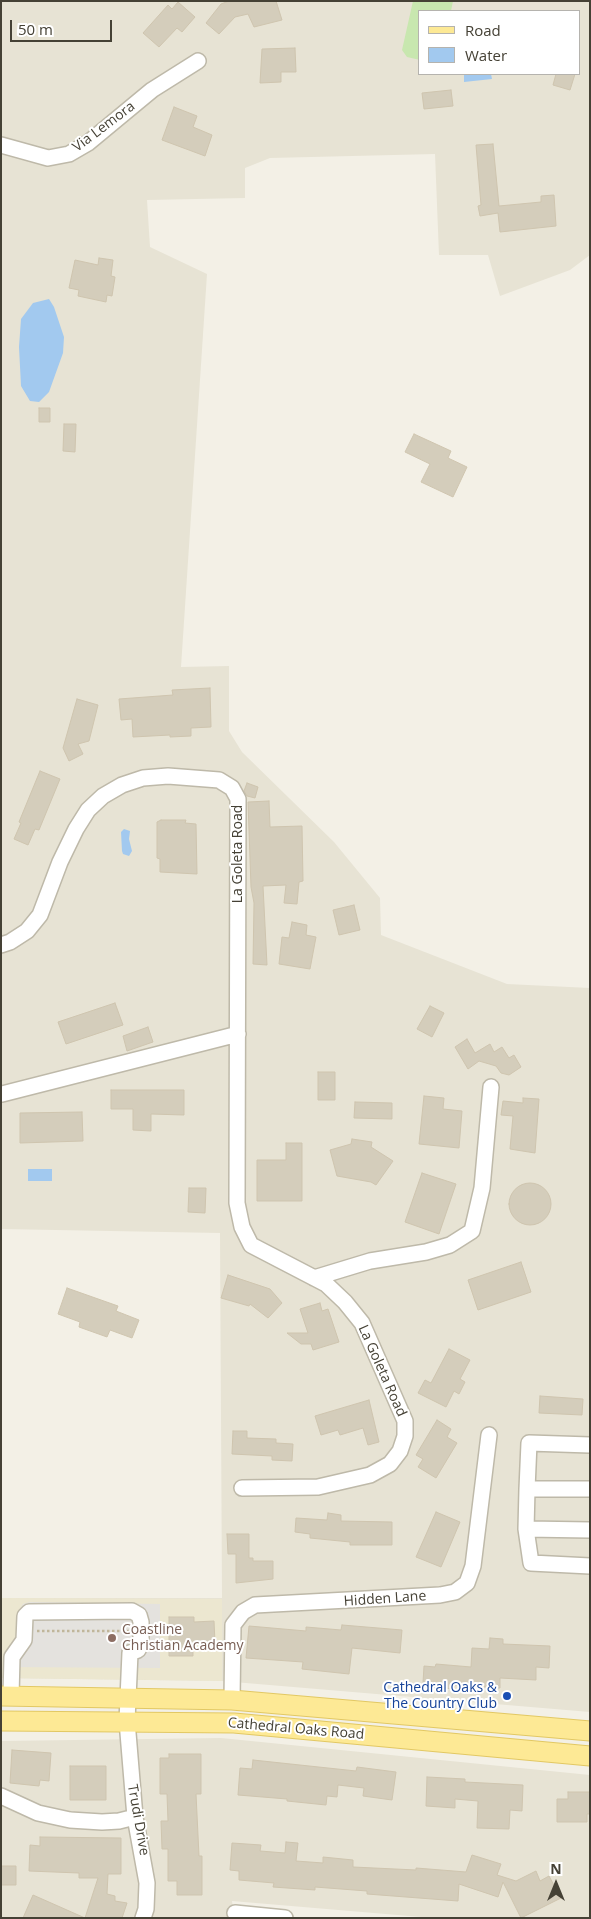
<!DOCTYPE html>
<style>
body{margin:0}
#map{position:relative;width:591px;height:1919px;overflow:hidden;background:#f3f0e6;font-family:"Open Sans",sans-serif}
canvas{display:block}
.frame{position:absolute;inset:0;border:2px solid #454135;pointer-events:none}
.legend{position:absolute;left:418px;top:10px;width:162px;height:65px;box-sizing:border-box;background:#fff;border:1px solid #b5b3ae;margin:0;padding:6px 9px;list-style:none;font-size:15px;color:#454135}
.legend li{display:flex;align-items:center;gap:10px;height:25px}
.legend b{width:25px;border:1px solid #b5b3ae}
.north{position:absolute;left:531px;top:1859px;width:50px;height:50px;-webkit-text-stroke:4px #fff;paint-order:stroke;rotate:0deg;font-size:14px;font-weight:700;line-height:20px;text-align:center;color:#454135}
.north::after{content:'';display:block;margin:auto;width:18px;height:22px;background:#454135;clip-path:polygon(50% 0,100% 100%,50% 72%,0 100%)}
.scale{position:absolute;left:10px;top:20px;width:102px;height:22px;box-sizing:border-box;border:2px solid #454135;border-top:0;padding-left:6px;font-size:15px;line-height:18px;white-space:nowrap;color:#454135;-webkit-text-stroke:4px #fff;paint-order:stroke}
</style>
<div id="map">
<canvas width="591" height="1919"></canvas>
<div class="frame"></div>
<ul class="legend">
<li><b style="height:6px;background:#fde995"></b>Road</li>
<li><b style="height:14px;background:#a2c9ef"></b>Water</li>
</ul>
<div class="north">N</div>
<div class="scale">50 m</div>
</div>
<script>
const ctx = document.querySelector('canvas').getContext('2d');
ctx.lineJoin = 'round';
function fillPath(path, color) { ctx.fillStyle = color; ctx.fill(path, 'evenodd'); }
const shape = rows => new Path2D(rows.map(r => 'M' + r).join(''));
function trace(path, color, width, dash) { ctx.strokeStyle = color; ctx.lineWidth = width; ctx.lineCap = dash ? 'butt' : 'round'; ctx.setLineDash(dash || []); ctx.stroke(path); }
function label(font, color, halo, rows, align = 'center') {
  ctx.font = font + ' "Open Sans",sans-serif'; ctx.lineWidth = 4; ctx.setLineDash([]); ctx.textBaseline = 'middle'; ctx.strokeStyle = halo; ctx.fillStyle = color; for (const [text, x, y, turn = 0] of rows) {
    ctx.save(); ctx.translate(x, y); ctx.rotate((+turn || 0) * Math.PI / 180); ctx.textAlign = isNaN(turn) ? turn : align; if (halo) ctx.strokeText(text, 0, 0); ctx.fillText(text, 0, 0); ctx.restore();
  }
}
const residential = shape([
 [1,1,590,1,590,255,570,270,500,296,488,255,439,255,435,154,270,158,245,168,245,198,147,200,150,247,207,274,181,667,229,666,229,731,242,752,334,842,380,898,381,935,507,984,590,988,590,1712,222,1681,1,1678,1,1598,222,1598,220,1233,1,1229],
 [420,11,580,11,580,74,420,74],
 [221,1738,590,1775,590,1918,433,1918,232,1901,234,1918,1,1918,1,1741]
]);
const education = shape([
 [1,1598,222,1599,222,1681,1,1678]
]);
const green = shape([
 [413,1,453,1,451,11,420,11,420,60,407,57,402,50]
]);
const parking = shape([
 [30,1602,160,1604,160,1668,5,1667,6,1653,17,1639,19,1611,23,1604]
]);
const water = shape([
 [464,74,491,74,492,79,464,82],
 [49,299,54,307,64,337,63,353,49,392,39,402,30,401,21,386,19,347,21,319,33,303],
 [124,829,130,831,129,839,132,851,129,856,123,854,122,851,121,832],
 [28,1169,52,1169,52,1181,28,1181]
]);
const building = shape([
 [229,1,276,1,282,20,254,27,248,14,235,17,219,34,206,23,221,4,229,1],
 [178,2,195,17,182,32,177,28,159,47,143,33,168,5,172,9,178,2],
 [295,48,296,72,281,72,281,82,260,83,262,49,295,48],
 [556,74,575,74,570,90,553,85,556,74],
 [451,90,453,106,424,109,422,93,451,90],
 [174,107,197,116,193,127,212,135,205,156,162,140,174,107],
 [493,144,499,206,541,202,541,196,554,195,556,226,500,232,498,213,480,216,478,206,481,205,476,145,493,144],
 [99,258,113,260,111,276,115,277,112,296,107,295,106,302,78,296,79,290,69,288,75,260,98,265,99,258],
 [39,408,50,408,50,422,39,422,39,408],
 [64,424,76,424,75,452,63,451,64,424],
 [414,434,451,451,448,458,467,467,453,497,421,482,430,464,405,452,414,434],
 [210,688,211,727,191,728,191,736,170,737,170,735,133,737,132,719,121,720,119,699,173,695,172,690,210,688],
 [77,699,98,705,89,741,78,744,83,754,69,761,63,748,77,699],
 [40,771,60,779,39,830,35,829,28,845,14,839,21,823,19,822,40,771],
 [247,783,258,787,255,798,247,796,244,791,247,783],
 [269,801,270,827,302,826,303,881,299,882,297,904,284,903,286,885,263,886,267,965,253,964,254,903,251,887,248,802,269,801],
 [161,820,186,820,185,823,196,824,197,874,160,872,160,859,157,858,157,822,161,820],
 [354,905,360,930,339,935,333,910,354,905],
 [292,922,307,925,306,935,316,937,310,969,279,964,282,937,289,938,292,922],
 [115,1003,123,1025,66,1044,58,1022,115,1003],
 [430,1006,444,1013,432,1037,417,1029,430,1006],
 [148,1027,153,1042,127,1051,123,1036,148,1027],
 [467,1039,475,1053,490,1044,494,1052,502,1047,509,1058,514,1055,521,1067,509,1075,501,1073,496,1066,479,1061,468,1069,455,1047,467,1039],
 [318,1072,335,1072,335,1100,318,1100,318,1072],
 [111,1090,184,1090,184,1115,151,1114,151,1131,133,1130,133,1109,111,1109,111,1090],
 [424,1096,444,1098,443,1109,462,1111,459,1148,419,1144,424,1096],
 [523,1098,539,1099,535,1153,510,1149,513,1116,501,1115,503,1101,523,1103,523,1098],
 [355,1102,392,1103,392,1119,354,1118,355,1102],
 [82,1112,83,1141,20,1143,20,1113,82,1112],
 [352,1139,372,1142,371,1147,393,1161,376,1185,371,1182,337,1176,330,1150,351,1144,352,1139],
 [286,1143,302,1143,302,1201,257,1201,257,1160,286,1160,286,1143],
 [422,1173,456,1184,439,1234,405,1222,422,1173],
 '509 1204a21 21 0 1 1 42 0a21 21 0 1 1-42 0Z',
 [189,1188,206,1188,205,1213,188,1212,189,1188],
 [521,1262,531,1292,478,1310,468,1280,521,1262],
 [228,1275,270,1289,282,1303,268,1318,250,1304,249,1306,221,1298,228,1275],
 [67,1288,118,1306,116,1311,139,1320,132,1338,110,1330,107,1337,79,1327,80,1322,58,1314,67,1288],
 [320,1303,322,1311,328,1309,339,1342,313,1350,311,1344,301,1344,287,1333,308,1333,300,1309,320,1303],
 [449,1349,470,1360,460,1379,465,1382,459,1394,454,1391,446,1407,418,1393,425,1380,431,1383,449,1349],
 [540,1396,583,1399,582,1415,539,1413,540,1396],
 [369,1400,379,1442,368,1445,363,1428,340,1435,338,1430,321,1435,315,1416,369,1400],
 [437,1420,451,1429,447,1437,457,1443,436,1478,418,1467,423,1459,416,1455,437,1420],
 [233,1431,247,1431,247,1438,276,1439,276,1443,293,1444,292,1461,272,1460,272,1456,232,1454,233,1431],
 [436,1512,460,1522,441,1567,416,1557,436,1512],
 [328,1513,341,1515,341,1521,392,1522,392,1545,350,1545,350,1542,310,1538,310,1534,295,1532,296,1518,327,1520,328,1513],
 [227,1534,249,1534,249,1558,253,1558,253,1561,273,1561,273,1579,236,1583,236,1554,228,1554,227,1534],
 [169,1617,194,1617,194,1622,214,1621,215,1643,193,1644,193,1656,169,1656,169,1617],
 [342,1625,402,1630,400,1653,352,1648,349,1674,302,1669,303,1662,246,1658,249,1626,306,1631,306,1627,341,1630,342,1625],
 [490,1638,503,1639,503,1644,550,1646,549,1668,536,1667,536,1680,500,1678,500,1688,455,1685,454,1689,433,1687,434,1683,423,1683,424,1666,435,1667,436,1664,471,1667,472,1648,489,1649,490,1638],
 [12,1750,51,1753,49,1781,40,1780,39,1786,10,1783,12,1750],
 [169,1754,201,1754,201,1794,196,1794,199,1856,202,1856,202,1895,177,1895,177,1881,168,1881,168,1849,162,1849,161,1821,168,1821,167,1794,160,1794,160,1758,169,1758,169,1754],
 [253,1760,356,1771,357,1767,396,1772,392,1800,363,1796,364,1788,338,1785,337,1797,327,1796,326,1805,287,1801,287,1799,238,1795,240,1768,252,1769,253,1760],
 [70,1766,106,1766,106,1800,70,1800,70,1766],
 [427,1777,465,1779,465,1782,523,1785,522,1811,510,1810,509,1829,477,1828,478,1801,455,1799,455,1808,426,1806,427,1777],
 [568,1792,590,1792,590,1814,587,1814,587,1822,557,1822,557,1799,568,1799,568,1792],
 [40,1837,121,1838,121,1874,108,1874,107,1894,115,1896,115,1901,127,1903,122,1918,23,1918,33,1895,85,1918,98,1878,79,1878,79,1873,29,1871,30,1845,40,1846,40,1837],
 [286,1842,298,1843,296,1861,323,1863,323,1857,353,1860,353,1867,416,1870,416,1868,466,1872,472,1855,501,1864,497,1875,516,1881,536,1871,540,1881,549,1876,561,1898,521,1918,503,1882,498,1897,459,1884,458,1901,367,1894,367,1891,315,1887,315,1890,273,1887,274,1883,239,1880,239,1871,230,1870,232,1843,261,1845,260,1851,285,1853,286,1842],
 [1,1866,16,1866,16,1885,1,1885,1,1866]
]);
const path = shape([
 [37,1631,129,1631]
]);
const minor = shape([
 [1,145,48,158,69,154,88,143,152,90,198,61],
 [1,945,10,942,27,931,40,915,60,862,76,829,88,810,103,796,122,785,143,778,168,776,219,780,232,788,238,799,237,1203,242,1227,251,1245,326,1284,345,1302,362,1323,405,1421,405,1436,400,1451,390,1464,370,1475,318,1487,242,1488],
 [2,1094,238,1034],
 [314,1278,370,1261,426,1252,450,1245,472,1231,482,1188,491,1087],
 [590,1445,529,1443,527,1489,590,1489],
 [527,1489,526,1529,590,1530],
 [526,1529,531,1563,590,1566],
 [11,1696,12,1657,24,1640,25,1616,29,1612,132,1611,139,1615,141,1622,141,1643,138,1650,130,1653,127,1721,135,1817,147,1883,146,1909,143,1918],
 [232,1700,233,1625,243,1612,255,1605,440,1595,455,1592,467,1583,473,1566,489,1435],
 [1,1796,38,1813,70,1820,102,1822,119,1821,135,1817],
 [235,1913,285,1918]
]);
const major = shape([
 [1,1696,232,1700,590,1731],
 [1,1721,234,1723,590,1756]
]);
const markers = [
 [112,1638,5,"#8d6e63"],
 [507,1696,5,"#1a4fb4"]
];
const streetNames = [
 ["Via Lemora",104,127,-37],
 ["La Goleta Road",238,854,-90],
 ["La Goleta Road",382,1371,66],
 ["Hidden Lane",385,1599,-4],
 ["Cathedral Oaks Road",296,1729,5],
 ["Trudi Drive",138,1820,80]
];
const educationNames = [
 ["Coastline",122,1630],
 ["Christian Academy",122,1646]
];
const transitNames = [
 ["Cathedral Oaks &",497,1688],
 ["The Country Club",497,1704]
];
fillPath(residential, '#e7e3d4');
fillPath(education, '#ece7d0');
fillPath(green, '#c8e7af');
fillPath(parking, '#e4e2de');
fillPath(water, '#a2c9ef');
fillPath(building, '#d4cdbb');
trace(building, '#cfc5af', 1);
trace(minor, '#beb9a9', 18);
trace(major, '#e2c864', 21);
trace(path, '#c0b69a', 2.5, [2.5, 2.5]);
trace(minor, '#fff', 15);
trace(major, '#fde995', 19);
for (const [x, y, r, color] of markers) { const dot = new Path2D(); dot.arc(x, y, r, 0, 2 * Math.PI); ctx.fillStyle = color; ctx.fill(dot); trace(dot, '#fff', 2); }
label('14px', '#454135', '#fff', streetNames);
label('14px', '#785e54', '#fff', educationNames, 'left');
label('14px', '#164399', '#fff', transitNames, 'right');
</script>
